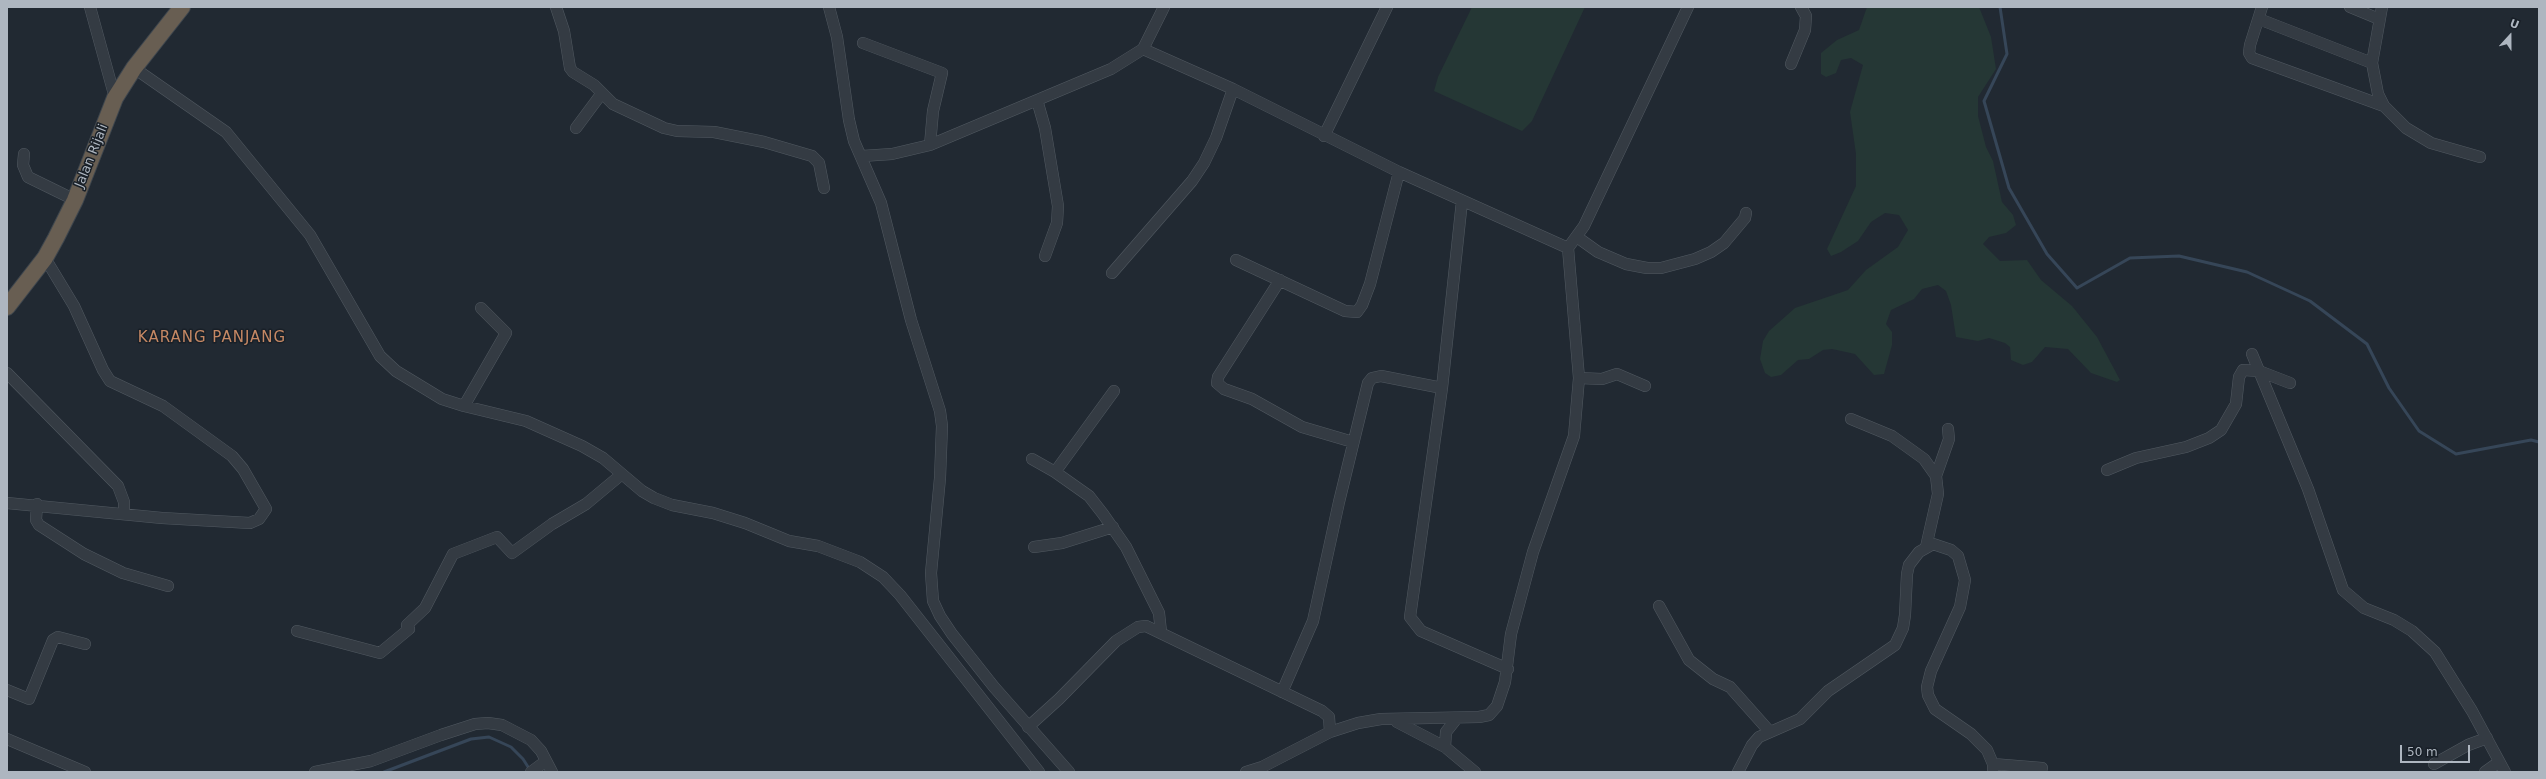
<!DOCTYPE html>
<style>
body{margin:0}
#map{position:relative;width:2546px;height:779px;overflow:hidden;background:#212932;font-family:"DejaVu Sans",sans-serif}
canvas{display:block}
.frame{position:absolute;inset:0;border:8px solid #aeb6c0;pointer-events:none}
.north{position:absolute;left:2490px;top:16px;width:40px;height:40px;-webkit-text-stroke:3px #192028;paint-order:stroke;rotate:21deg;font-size:11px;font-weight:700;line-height:16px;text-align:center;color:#aeb6c0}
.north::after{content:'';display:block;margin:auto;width:14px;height:18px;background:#aeb6c0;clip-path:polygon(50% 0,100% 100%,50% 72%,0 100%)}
.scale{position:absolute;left:2400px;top:745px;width:70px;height:18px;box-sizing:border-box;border:2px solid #aeb6c0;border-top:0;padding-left:5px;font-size:12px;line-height:14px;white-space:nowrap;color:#aeb6c0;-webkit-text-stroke:3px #192028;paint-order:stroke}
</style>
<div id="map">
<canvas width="2546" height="779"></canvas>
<div class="frame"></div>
<div class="north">U</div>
<div class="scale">50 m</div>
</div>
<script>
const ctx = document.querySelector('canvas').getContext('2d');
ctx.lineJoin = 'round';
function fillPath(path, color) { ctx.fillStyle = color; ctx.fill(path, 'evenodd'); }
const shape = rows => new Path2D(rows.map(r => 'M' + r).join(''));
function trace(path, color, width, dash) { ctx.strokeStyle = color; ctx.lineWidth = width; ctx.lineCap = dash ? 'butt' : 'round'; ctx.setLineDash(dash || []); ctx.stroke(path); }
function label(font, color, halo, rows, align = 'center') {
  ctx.font = font + ' "DejaVu Sans",sans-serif'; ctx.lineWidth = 3; ctx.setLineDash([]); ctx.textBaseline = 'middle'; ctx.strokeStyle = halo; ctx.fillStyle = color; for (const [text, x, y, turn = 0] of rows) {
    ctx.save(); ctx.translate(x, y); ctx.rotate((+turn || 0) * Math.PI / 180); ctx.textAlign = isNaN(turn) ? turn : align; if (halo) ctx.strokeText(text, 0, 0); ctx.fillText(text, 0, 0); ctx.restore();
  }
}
const green = shape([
 [1472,7,1585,7,1532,121,1522,131,1434,91,1438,77],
 [1867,7,1979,7,1991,37,1996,69,1978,97,1978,116,1986,147,1993,161,2002,202,2013,215,2016,225,2006,233,1989,237,1983,244,2000,261,2027,260,2041,280,2072,306,2097,337,2120,380,2117,382,2091,373,2068,349,2045,347,2032,362,2023,365,2011,360,2010,347,2005,343,1989,338,1978,341,1956,337,1951,305,1946,291,1938,285,1922,289,1914,299,1891,310,1886,324,1892,332,1892,345,1884,374,1874,375,1855,354,1832,349,1823,350,1809,359,1798,360,1781,375,1771,377,1765,373,1760,359,1763,341,1769,331,1795,308,1848,290,1866,270,1898,247,1908,230,1899,215,1885,213,1871,222,1858,241,1841,252,1831,256,1827,249,1856,186,1856,154,1850,112,1863,65,1851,58,1841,60,1836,73,1826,77,1821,74,1821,53,1837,40,1859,30]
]);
const stream = shape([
 [2000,7,2007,54,1984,101,2009,188,2047,254,2077,288,2130,258,2179,256,2247,272,2310,301,2367,344,2389,388,2419,431,2456,454,2531,440,2539,442],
 [384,772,471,739,489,737,511,747,523,759,530,770]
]);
const minor = shape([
 [90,7,115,98],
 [556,7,564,31,570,68,573,72,594,85,613,104,664,128,677,131,714,132,764,142,812,156,819,163,824,188],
 [829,7,837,37,849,120,854,141,881,203,911,320,940,411,942,426,940,478,931,573,933,601,940,616,952,634,994,687,1069,772],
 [2262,7,2250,45,2249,53,2252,58,2384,106],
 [2350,7,2379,19],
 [2382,7,2372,63,2378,94,2384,106,2406,128,2431,143,2480,157],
 [2259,19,2372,63],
 [863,43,942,73,933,111,930,145],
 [1143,49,1233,89,1399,172,1568,248],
 [1791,64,1805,30,1806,16,1801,7],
 [134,68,226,132,310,235,380,356,396,371,442,399,464,406,526,421,582,446,603,458,642,491,654,498,672,505,713,513,745,523,789,541,818,546,860,562,883,577,900,595,1039,772],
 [1037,100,1045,128,1058,206,1057,223,1045,256],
 [576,128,602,93],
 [1324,136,1387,7],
 [24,154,23,165,28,177,75,200],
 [862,156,892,154,930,145,1111,69,1143,49,1164,7],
 [1577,237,1598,252,1626,264,1647,268,1661,268,1695,259,1711,252,1724,243,1745,218,1746,213],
 [1236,260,1345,311,1357,312,1362,305,1370,284,1399,172],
 [1112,273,1192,181,1204,163,1216,138,1233,89],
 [1280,280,1218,377,1217,383,1224,389,1252,399,1302,427,1353,442],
 [2252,354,2308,489,2343,590,2364,608,2394,620,2412,631,2435,652,2472,711,2505,772],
 [7,373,118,486,124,502,124,514],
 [1579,378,1602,379,1617,374,1645,386],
 [1442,388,1410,617,1421,631,1508,669],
 [464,406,506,333,481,308],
 [1851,419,1892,436,1924,459,1936,476,1938,494,1926,547],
 [1032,459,1055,472,1089,496,1103,514,1126,547,1159,613,1161,632],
 [2107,470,2136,458,2186,447,2209,438,2221,430,2236,404,2239,377,2243,370,2259,371,2290,383],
 [1055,472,1114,391],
 [1936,476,1949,439,1948,429],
 [7,503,162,518,250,523,259,519,266,509,243,469,232,456,163,406,110,381,103,370,74,306,45,258],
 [37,504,36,520,39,525,84,554,123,573,168,586],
 [1034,547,1062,543,1113,527],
 [1659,606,1689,660,1713,679,1730,687,1770,732],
 [297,631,380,653,409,629,407,625,425,608,453,554,497,537,512,553,552,524,586,504,622,474],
 [7,690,29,699,53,640,58,637,85,644],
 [1282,692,1313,621,1339,502,1368,383,1372,378,1381,376,1442,388,1462,201],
 [1397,722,1445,747,1475,772],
 [1028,727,1059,699,1116,641,1138,627,1146,626,1322,711,1329,717,1330,732],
 [7,739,85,772],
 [1445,747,1446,732,1457,718],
 [1993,764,2042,768],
 [2434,764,2468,745,2487,738],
 [315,772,371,761,441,735,475,724,488,723,502,725,531,740,541,751,552,772],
 [531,772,546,761],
 [1246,772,1262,767,1330,732,1358,723,1381,719,1479,717,1489,715,1497,706,1505,682,1511,634,1533,552,1574,436,1579,378,1568,248,1584,226,1688,7],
 [1738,772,1752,745,1759,737,1800,719,1828,691,1895,645,1903,628,1905,615,1907,574,1909,565,1919,552,1933,544,1951,550,1958,556,1965,580,1960,607,1931,671,1927,687,1928,695,1935,709,1971,734,1987,750,1993,764,1993,772],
 [2485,772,2499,762]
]);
const highway = shape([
 [7,307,45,258,56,238,75,200,115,98,134,68,182,7]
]);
const streetNames = [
 ["Jalan Rijali",92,156,-68]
];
const quarterNames = [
 ["KARANG PANJANG",212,338]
];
fillPath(green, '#253735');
trace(stream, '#364658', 3);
trace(minor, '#515961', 12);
trace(highway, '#3e464e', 18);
trace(minor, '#343b43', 11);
trace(highway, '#685e52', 16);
label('13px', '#aeb6c0', '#192028', streetNames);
ctx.letterSpacing = '1px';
label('15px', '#c58864', '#192028', quarterNames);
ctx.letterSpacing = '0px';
</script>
